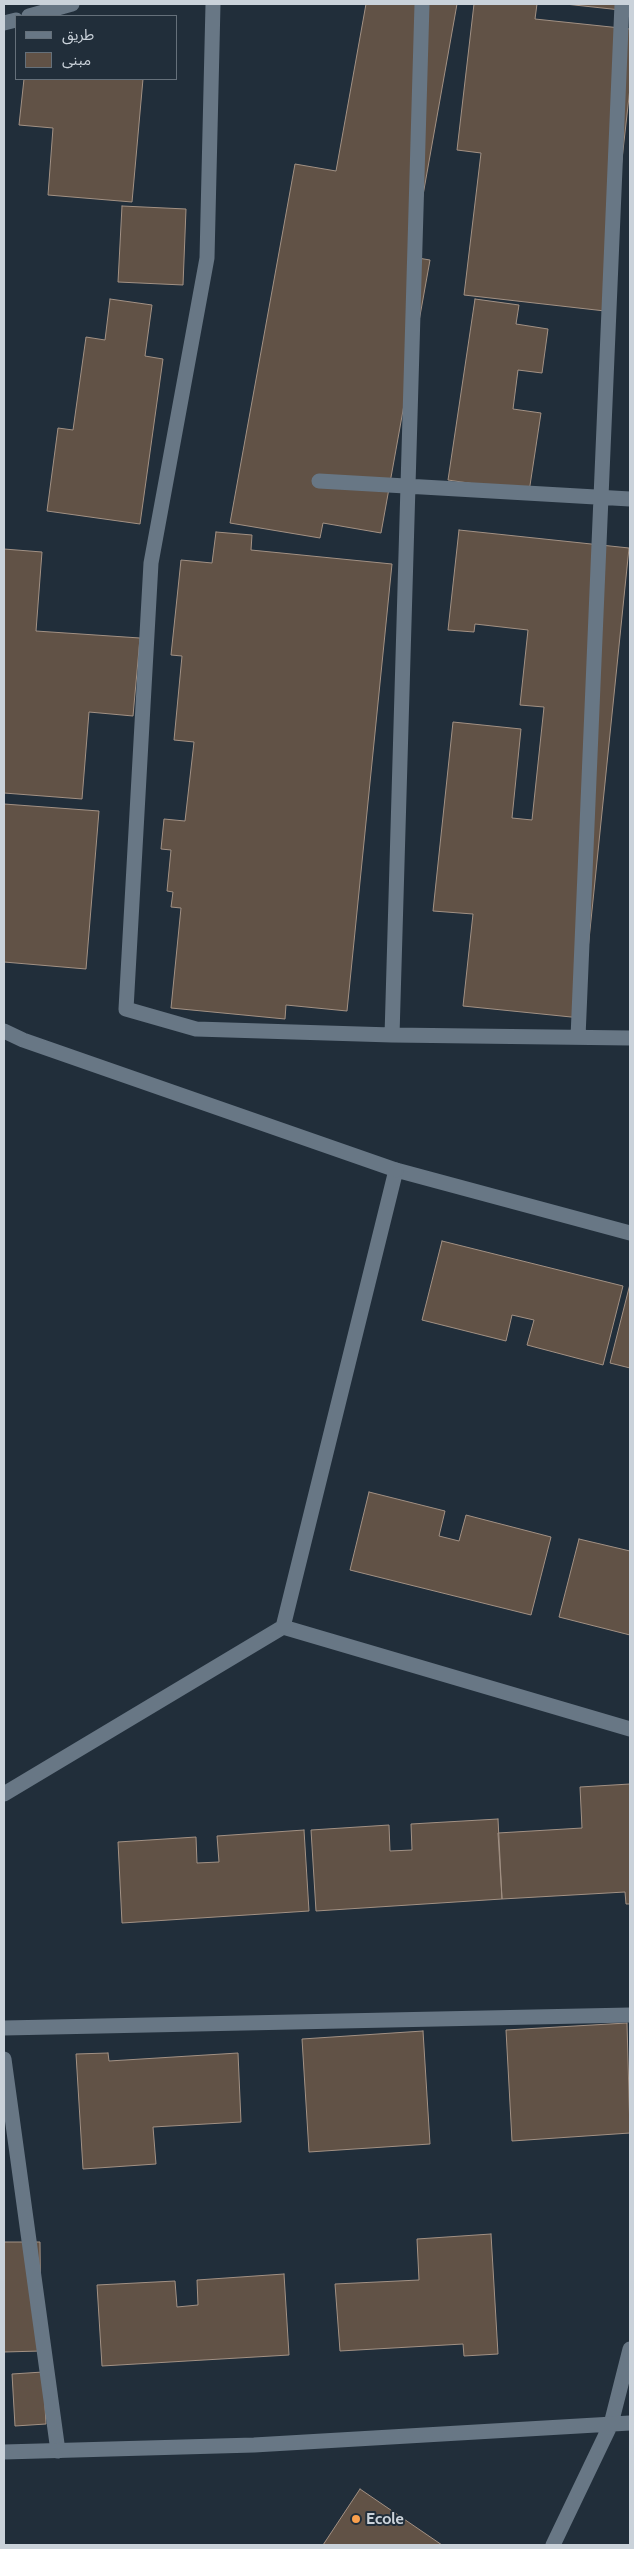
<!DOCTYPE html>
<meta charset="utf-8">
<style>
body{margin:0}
#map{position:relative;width:634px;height:2549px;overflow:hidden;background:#212e3a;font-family:Cabin,"Noto Sans Arabic",sans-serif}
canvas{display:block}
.frame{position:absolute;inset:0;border:5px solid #cad2da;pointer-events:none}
.legend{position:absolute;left:15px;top:15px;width:162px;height:65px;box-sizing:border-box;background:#212e3a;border:1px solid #65707a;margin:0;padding:6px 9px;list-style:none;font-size:15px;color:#cad2da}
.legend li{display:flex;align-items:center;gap:10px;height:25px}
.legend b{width:25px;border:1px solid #65707a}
</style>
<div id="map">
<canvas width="634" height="2549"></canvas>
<div class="frame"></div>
<ul class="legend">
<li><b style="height:6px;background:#687785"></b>طريق</li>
<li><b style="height:14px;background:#615246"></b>مبنى</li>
</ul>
</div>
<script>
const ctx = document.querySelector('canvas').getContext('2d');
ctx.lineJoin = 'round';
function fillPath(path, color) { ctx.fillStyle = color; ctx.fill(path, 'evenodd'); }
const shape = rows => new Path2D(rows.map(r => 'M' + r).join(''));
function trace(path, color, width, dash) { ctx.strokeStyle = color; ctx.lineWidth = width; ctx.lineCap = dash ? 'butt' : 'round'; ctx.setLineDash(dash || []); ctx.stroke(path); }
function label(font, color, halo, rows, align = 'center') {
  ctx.font = font + ' Cabin,sans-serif'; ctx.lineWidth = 4; ctx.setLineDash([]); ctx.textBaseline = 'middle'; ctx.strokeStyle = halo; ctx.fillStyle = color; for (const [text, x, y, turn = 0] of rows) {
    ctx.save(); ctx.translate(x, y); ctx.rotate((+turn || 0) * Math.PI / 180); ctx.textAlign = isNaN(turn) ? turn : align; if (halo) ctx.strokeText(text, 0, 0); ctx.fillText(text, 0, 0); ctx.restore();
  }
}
const building = shape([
 [366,4,457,4,412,257,430,260,381,533,323,523,320,538,230,523,295,164,336,171,366,4],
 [474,4,537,4,535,19,630,29,630,88,605,311,464,295,481,153,457,150,474,4],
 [565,4,630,4,630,11,565,4],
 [24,79,143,79,132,202,48,195,53,128,19,125,24,79],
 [122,206,186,209,183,285,118,282,122,206],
 [110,299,152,305,145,356,163,359,140,524,47,511,58,428,73,430,86,337,105,340,110,299],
 [475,299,519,305,516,324,548,329,542,373,518,370,513,409,541,413,529,492,448,480,475,299],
 [459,530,629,548,581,1018,463,1006,473,914,433,911,453,722,521,729,512,818,532,820,544,707,520,705,528,630,475,624,474,632,448,630,459,530],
 [216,532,252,535,251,550,392,564,347,1011,286,1005,285,1019,171,1008,181,908,171,907,173,892,167,891,171,850,161,849,164,819,185,821,194,742,174,740,182,656,171,655,181,560,212,563,216,532],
 [4,549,42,552,36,631,140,638,133,716,89,712,82,799,4,793,4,549],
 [4,804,99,811,86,969,4,962,4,804],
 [442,1241,623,1286,603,1365,527,1345,534,1320,512,1315,506,1341,422,1320,442,1241],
 [630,1284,630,1368,610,1363,630,1284],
 [369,1492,445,1511,439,1536,459,1541,466,1515,551,1537,531,1615,350,1570,369,1492],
 [579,1539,630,1551,630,1635,559,1617,579,1539],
 [630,1784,630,1904,626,1904,625,1892,502,1899,498,1833,582,1828,580,1787,630,1784],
 [498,1819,502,1899,316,1911,311,1830,389,1825,390,1851,412,1850,411,1824,498,1819],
 [304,1830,309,1911,122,1923,118,1842,196,1837,197,1863,219,1862,217,1836,304,1830],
 [627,2023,630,2133,512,2141,506,2030,627,2023],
 [423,2031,430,2144,309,2152,302,2039,423,2031],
 [108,2053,109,2061,238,2053,241,2122,153,2127,156,2164,83,2169,76,2054,108,2053],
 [491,2234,498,2354,464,2356,463,2344,340,2351,335,2284,419,2280,417,2239,491,2234],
 [4,2242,40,2242,41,2351,4,2352,4,2242],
 [284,2274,289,2355,102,2366,97,2285,175,2281,177,2307,198,2305,197,2280,284,2274],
 [43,2372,46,2424,15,2426,12,2374,43,2372],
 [360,2489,442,2545,323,2545,360,2489]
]);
const service = shape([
 [283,1627,630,1729],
 [4,1794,283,1627,396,1170,630,1233],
 [4,2028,630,2015],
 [4,2059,58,2451],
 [611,2424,630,2349]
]);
const minor = shape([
 [213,4,207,258,151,563,126,1009,196,1029,392,1035],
 [422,4,392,1035,630,1038],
 [29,16,72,4],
 [4,23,16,20],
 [319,481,630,499],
 [4,1031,23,1040,396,1170],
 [578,1037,622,4],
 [4,2452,254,2445,630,2423],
 [553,2545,611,2424]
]);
const markers = [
 [356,2519,5,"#f99f4d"]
];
const poiNames = [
 ["Ecole",366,2519]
];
fillPath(building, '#615246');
trace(building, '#a29184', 1);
trace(service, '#687785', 15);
trace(minor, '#687785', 15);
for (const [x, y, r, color] of markers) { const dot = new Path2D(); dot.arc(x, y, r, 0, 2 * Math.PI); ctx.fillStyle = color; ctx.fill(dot); trace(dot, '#212e3a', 2); }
label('bold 16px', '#cad2da', '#212e3a', poiNames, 'left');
</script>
